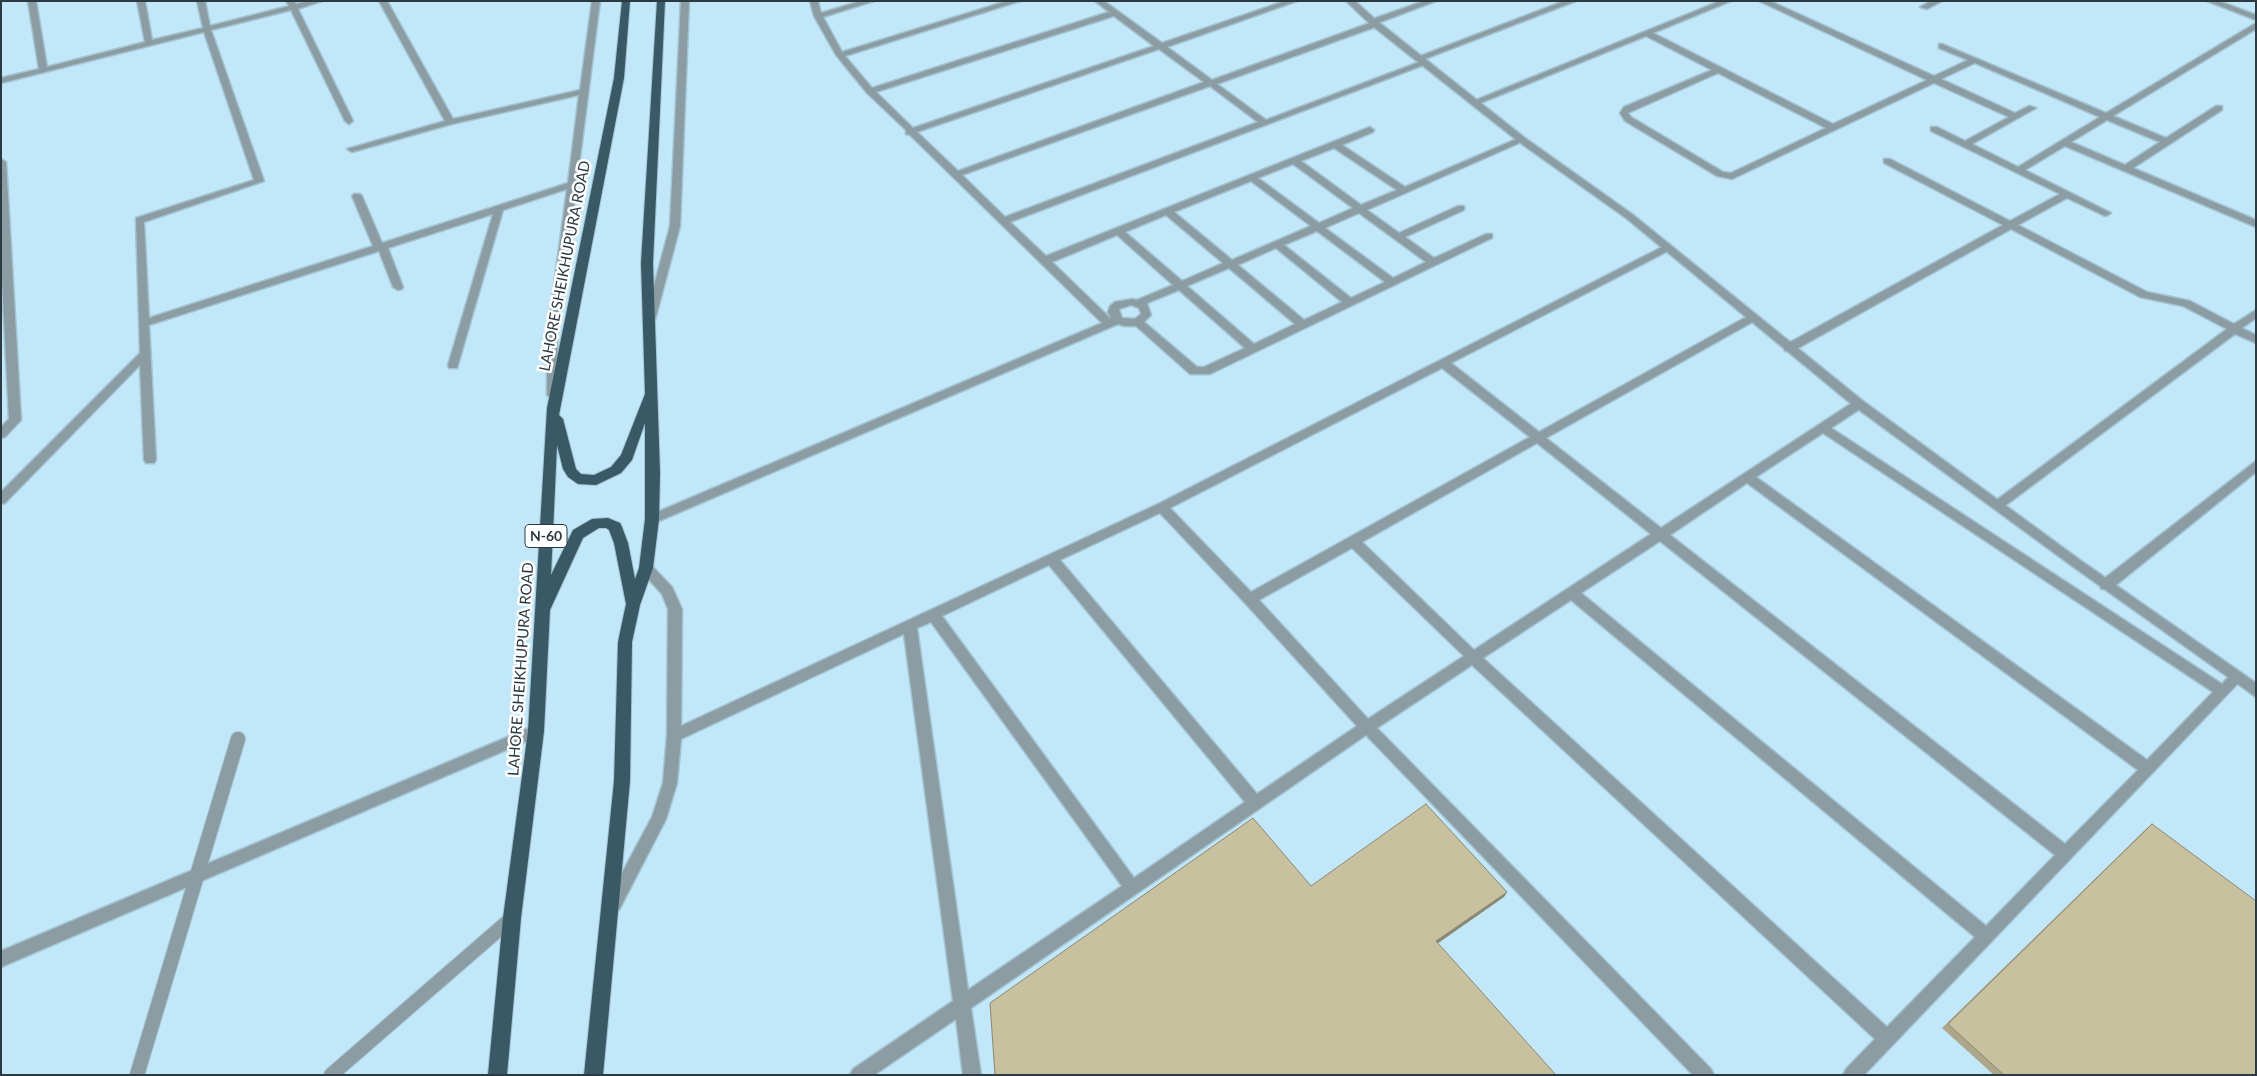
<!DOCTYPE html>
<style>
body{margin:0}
#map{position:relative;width:2257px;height:1076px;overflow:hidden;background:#c1e7f8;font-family:Lato,sans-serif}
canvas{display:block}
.frame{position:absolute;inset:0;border:2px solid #2b3a41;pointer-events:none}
</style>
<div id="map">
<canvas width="2257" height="1076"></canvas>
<div class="frame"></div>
</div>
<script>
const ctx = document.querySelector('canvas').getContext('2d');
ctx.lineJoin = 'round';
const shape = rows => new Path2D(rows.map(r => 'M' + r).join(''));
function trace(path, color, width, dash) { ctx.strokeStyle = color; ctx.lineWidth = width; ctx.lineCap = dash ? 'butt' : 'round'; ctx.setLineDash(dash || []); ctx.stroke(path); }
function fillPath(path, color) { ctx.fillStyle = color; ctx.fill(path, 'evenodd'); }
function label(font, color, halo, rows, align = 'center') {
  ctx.font = font + ' Lato,sans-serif'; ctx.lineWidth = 5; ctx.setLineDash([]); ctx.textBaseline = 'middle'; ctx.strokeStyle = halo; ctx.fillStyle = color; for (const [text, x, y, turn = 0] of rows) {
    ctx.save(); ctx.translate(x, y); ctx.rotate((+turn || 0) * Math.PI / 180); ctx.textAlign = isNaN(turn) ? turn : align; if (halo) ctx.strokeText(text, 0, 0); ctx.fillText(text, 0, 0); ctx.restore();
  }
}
const service = shape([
 [137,1075,238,739],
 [331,1075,512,918]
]);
const minor = shape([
 [28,1,36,1,47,67,145,42,137,1,145,1,152,40,203,28,197,1,205,1,210,26,289,6,286,1,294,1,296,4,308,1,322,1,298,9,353,121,349,124,345,121,291,10,211,30,264,181,144,222,149,318,373,246,352,196,354,194,360,194,362,196,382,243,568,183,579,95,452,124,352,152,347,149,445,121,379,1,387,1,453,119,580,90,592,1,600,1,557,338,559,395,557,398,553,399,547,395,547,338,567,189,503,210,457,368,449,368,448,365,493,214,388,248,403,287,402,289,398,290,393,287,379,251,149,325,156,460,154,463,146,463,144,460,140,365,5,503,1,504,1,492,140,353,136,218,254,180,204,32,1,83,1,78,39,69,28,1],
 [681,1,689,1,680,226,655,320,650,323,645,320,670,226,681,1],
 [810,1,818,1,821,13,861,1,874,1,823,17,842,52,1007,1,1020,1,845,56,872,88,1109,12,1095,1,1104,1,1162,43,1285,1,1297,1,1167,47,1212,80,1370,23,1370,20,1424,1,1436,1,1378,23,1378,26,1217,84,1266,120,1422,61,1429,63,1010,222,1046,256,1370,127,1374,130,1373,132,1342,145,1405,187,1519,138,1526,140,1367,210,1399,233,1458,206,1464,206,1464,210,1405,237,1434,258,1486,234,1492,234,1492,238,1210,374,1190,374,1136,326,1124,326,1118,324,652,524,648,522,646,519,648,516,1102,323,910,135,906,134,906,130,867,93,836,55,814,16,810,1],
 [1114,16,1154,46,913,128,876,92,1114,16],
 [1159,49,1204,82,958,171,917,132,1159,49],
 [1210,86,1258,122,1005,217,962,175,1210,86],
 [1334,148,1397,190,1361,205,1301,161,1334,148],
 [1293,164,1353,208,1319,223,1258,178,1293,164],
 [1251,181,1311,226,1232,260,1174,212,1251,181],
 [1359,213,1426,262,1393,278,1325,228,1359,213],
 [1166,215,1223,263,1182,281,1125,232,1166,215],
 [1317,231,1385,282,1351,298,1284,245,1317,231],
 [1117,235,1173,285,1137,300,1132,299,1115,302,1110,306,1108,312,1111,319,1052,262,1117,235],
 [1276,248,1342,302,1304,320,1238,265,1276,248],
 [1229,268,1295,324,1254,344,1187,286,1229,268],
 [1179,290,1245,348,1204,367,1197,367,1144,322,1151,315,1147,303,1179,290],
 [1131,305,1139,308,1141,314,1135,319,1122,318,1119,309,1131,305],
 [1564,1,1576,1,1422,60,1415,58,1564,1],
 [1720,1,1731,1,1653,33,1833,124,1927,80,1759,1,1770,1,1934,76,1968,60,1939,48,1939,44,1942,44,2106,113,2256,23,2256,29,2113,116,2166,138,2216,106,2222,106,2222,110,2133,168,2256,220,2256,227,2065,146,2025,170,2111,213,2106,216,2103,215,2067,198,2018,225,2147,292,2190,301,2234,324,2256,310,2256,318,2242,328,2256,335,2256,343,2235,334,2002,508,1994,508,1992,505,1994,502,2227,329,2183,306,2140,297,2011,229,1793,351,1785,351,1784,348,1785,345,2003,225,1884,163,1884,159,1890,159,2010,221,2060,194,1931,131,1931,127,1937,127,1965,141,2009,117,1934,83,1732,179,1717,176,1625,121,1620,113,1624,107,1712,70,1646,36,1478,104,1471,102,1720,1],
 [1975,63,2100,117,2018,167,1972,144,2036,108,2029,106,2015,113,1941,79,1975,63],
 [1718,73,1826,128,1731,173,1723,172,1631,117,1628,113,1718,73],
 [2107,120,2160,142,2125,165,2071,142,2107,120],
 [1931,1,1942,1,1927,9,1920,7,1931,1],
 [2207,1,2219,1,2256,15,2256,20,2207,1],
 [1,159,6,162,21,420,5,437,1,438,1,427,9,419,1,259,1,159],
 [1666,245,1670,246,1670,250,1451,363,1539,432,1748,316,1756,316,1756,320,1546,438,1661,528,1855,401,1863,401,1865,404,1863,407,1831,428,2222,684,2231,674,2236,672,2241,674,2243,678,1864,1075,1843,1075,1846,1069,1875,1039,1472,665,1377,728,1711,1069,1714,1075,1693,1075,1366,735,971,1008,981,1075,963,1075,956,1019,874,1075,850,1075,853,1069,953,1001,904,634,681,739,677,783,666,819,619,910,613,912,607,910,605,905,652,817,663,783,667,736,668,609,662,594,641,571,640,568,641,565,651,565,672,587,682,609,681,726,1158,504,1666,245],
 [1442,368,1530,437,1251,592,1170,508,1442,368],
 [1823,433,2213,692,2147,760,1756,477,1823,433],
 [1537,443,1651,534,1474,650,1362,542,1537,443],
 [1747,483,2138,770,2065,844,1670,535,1747,483],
 [1160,513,1245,603,1357,726,1257,794,1060,560,1160,513],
 [1660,541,2055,855,1986,926,1581,593,1660,541],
 [1352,548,1464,656,1368,719,1259,600,1352,548],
 [1049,565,1245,802,1134,878,942,616,1049,565],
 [1571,600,1975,937,1887,1027,1483,658,1571,600],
 [931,622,1122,886,968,990,917,628,931,622],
 [2256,461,2256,472,2111,589,2101,589,2100,585,2101,581,2256,461],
 [536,725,541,727,543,731,541,735,1,967,1,951,536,725]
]);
const tertiary = shape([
 [1346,1,1355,1,1376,20,1525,138,1632,214,1863,401,2080,560,2256,683,2256,697,2072,566,1855,407,1626,218,1519,142,1370,24,1346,1]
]);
const trunk = shape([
 [622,1,630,1,624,78,559,415,563,419,576,469,581,474,594,475,611,467,621,455,645,394,641,263,657,1,665,1,653,263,660,473,659,519,653,568,640,605,632,642,630,781,603,1075,584,1075,614,781,618,642,626,604,614,543,609,530,606,528,599,528,583,538,550,610,544,731,521,918,507,1075,488,1075,503,918,528,731,547,408,614,78,622,1],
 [645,423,645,519,639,568,635,579,628,543,622,527,620,523,608,518,592,519,573,530,551,575,557,445,563,469,568,477,578,484,596,485,621,473,632,460,645,423]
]);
const wall = shape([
 [2152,824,2256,1075,1994,1075,1942,1028,2146,829]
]);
const shadedWall = shape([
 [1507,892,1504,897,1434,946,1436,941]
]);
const building = shape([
 [1426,804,1507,892,1436,941,1556,1075,995,1075,990,1003,1253,818,1311,886,1426,804],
 [2152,824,2256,901,2256,1075,2004,1075,1948,1024,2152,824]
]);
const shields = [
 [546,536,42]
];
const shieldNames = [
 ["N-60",546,536]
];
const streetNames = [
 ["LAHORE SHEIKHUPURA ROAD",565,266,-79],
 ["LAHORE SHEIKHUPURA ROAD",521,669,-86]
];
trace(service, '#a3c4d3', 16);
trace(minor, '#a3c4d3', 3);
trace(tertiary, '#a3c4d3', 3);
trace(trunk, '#a3c4d3', 2);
trace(service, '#8c9ca3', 14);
fillPath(minor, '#8c9ca3');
fillPath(tertiary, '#8c9ca3');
fillPath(trunk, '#3a5966');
fillPath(wall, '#aca68a');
fillPath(shadedWall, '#8c8770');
fillPath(building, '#c8c1a0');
trace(building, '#8c8770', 1);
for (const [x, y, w] of shields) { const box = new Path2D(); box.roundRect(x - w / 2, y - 11.5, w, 23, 4); ctx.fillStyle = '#fff'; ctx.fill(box); trace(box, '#2b3a41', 1); }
label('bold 14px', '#2b3a41', null, shieldNames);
label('15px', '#2b3a41', '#fff', streetNames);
</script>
